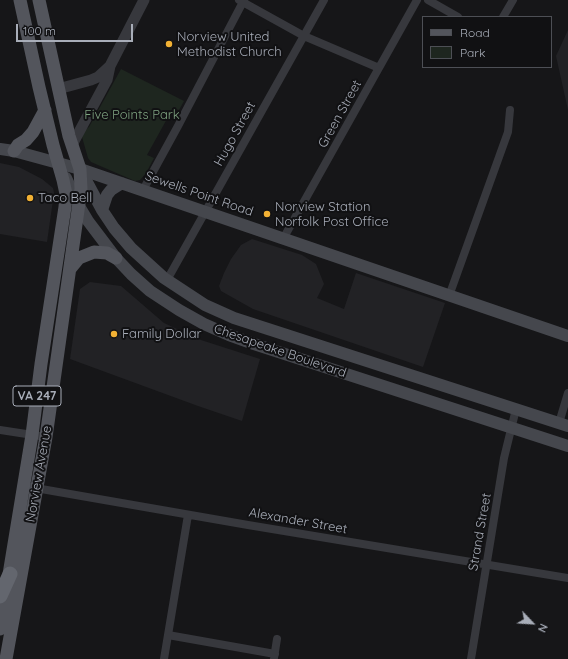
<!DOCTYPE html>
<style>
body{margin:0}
#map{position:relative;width:568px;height:659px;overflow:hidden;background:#161618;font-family:Quicksand,sans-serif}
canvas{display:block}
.legend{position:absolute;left:422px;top:16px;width:130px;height:52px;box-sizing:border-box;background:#111113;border:1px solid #4d4f55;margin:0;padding:5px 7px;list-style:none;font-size:12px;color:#a8adb8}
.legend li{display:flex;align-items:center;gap:8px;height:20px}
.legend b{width:20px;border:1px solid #4d4f55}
.north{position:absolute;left:512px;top:603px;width:40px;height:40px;-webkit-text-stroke:3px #111113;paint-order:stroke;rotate:115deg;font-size:11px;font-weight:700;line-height:16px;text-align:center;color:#a8adb8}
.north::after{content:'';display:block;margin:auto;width:14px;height:18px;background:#a8adb8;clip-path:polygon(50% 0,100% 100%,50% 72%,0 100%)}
.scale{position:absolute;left:16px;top:24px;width:117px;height:18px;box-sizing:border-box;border:2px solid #a8adb8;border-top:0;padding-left:5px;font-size:12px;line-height:14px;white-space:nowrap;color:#a8adb8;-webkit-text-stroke:3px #111113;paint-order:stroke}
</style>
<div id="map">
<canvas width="568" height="659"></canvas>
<ul class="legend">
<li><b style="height:5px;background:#53555c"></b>Road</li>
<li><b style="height:11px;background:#1e261f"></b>Park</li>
</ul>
<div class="north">N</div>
<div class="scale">100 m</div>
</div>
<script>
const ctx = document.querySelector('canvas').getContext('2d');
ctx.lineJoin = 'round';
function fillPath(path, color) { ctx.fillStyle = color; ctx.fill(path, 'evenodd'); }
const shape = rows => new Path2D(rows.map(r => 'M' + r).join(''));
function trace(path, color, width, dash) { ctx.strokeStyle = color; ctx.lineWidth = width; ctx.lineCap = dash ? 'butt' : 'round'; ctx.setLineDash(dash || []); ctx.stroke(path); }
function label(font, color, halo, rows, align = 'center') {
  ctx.font = font + ' Quicksand,sans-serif'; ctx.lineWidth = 4; ctx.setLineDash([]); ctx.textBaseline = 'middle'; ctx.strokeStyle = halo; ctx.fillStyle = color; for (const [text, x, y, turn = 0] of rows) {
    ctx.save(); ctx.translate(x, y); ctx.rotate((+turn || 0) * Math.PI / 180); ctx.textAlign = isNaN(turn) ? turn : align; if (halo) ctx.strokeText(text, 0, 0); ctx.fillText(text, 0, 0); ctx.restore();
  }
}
const built = shape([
 [568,30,568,110,556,56],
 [0,163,19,167,42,179,53,188,54,193,47,242,0,234],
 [252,239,302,255,316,264,324,284,317,298,344,309,356,273,445,303,423,367,253,309,221,291,219,286,224,273,231,259,241,245],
 [90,282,121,286,164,323,201,340,260,359,242,421,198,406,70,359,80,289]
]);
const green = shape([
 [121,69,184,101,179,110,173,108,147,155,154,158,146,173,140,180,135,181,91,162,88,158,82,137,85,130,89,127]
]);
const minor = shape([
 [239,0,304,36,379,68],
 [428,0,458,17],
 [503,17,513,0],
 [143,190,178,126,244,0],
 [283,239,417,0],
 [167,280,324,0],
 [449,296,508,132,510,110],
 [559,423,568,393],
 [0,430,46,437],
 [24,486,248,525,568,578],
 [168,635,275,654],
 [274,658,277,639],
 [164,659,188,515],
 [471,659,504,458,516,409]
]);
const tertiary = shape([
 [58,89,91,80,98,77,110,66],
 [72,145,107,80,110,66,144,0]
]);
const secondary = shape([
 [0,149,14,151,80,169,568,336],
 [80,169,102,210,114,228,131,248,164,278,205,305,234,318,568,426],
 [66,178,79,206,88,221,116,258,131,274,150,291,179,310,204,324,229,335,254,344,568,446],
 [102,210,107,195,111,190,122,183]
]);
const primary = shape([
 [14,151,18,145,26,140,33,132,45,110],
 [70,269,79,258,94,252,107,253,116,258],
 [0,629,32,435,41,364,65,207,66,194,63,180,53,145,39,87,20,0],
 [6,659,46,437,81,189,80,169,69,136,39,0]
]);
const motorway = shape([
 [0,596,10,574]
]);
const markers = [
 [169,44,4,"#f2b134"],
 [30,198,4,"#f2b134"],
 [267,214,4,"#f2b134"],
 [114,334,4,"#f2b134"]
];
const shields = [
 [37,396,48]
];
const shieldNames = [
 ["VA 247",37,396]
];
const poiNames = [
 ["Norview United",177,37],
 ["Methodist Church",177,52],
 ["Taco Bell",38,198],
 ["Norview Station",275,207],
 ["Norfolk Post Office",275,222],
 ["Family Dollar",122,334]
];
const streetNames = [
 ["Green Street",340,114,-61],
 ["Hugo Street",235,134,-61],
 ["Sewells Point Road",199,194,19],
 ["Chesapeake Boulevard",280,351,19],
 ["Norview Avenue",39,474,-80],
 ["Alexander Street",298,521,10],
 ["Strand Street",480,532,-80]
];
const parkNames = [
 ["Five Points Park",132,115]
];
fillPath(built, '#222225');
fillPath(green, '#1e261f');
trace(minor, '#37383d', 8);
trace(tertiary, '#37383d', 11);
trace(secondary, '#45474d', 12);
trace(primary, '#53555c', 13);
trace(motorway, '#63666e', 15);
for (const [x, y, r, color] of markers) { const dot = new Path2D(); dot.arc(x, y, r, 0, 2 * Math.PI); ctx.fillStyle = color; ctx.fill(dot); trace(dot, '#111113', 1.5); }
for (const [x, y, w] of shields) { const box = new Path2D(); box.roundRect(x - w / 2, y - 10, w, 20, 3); ctx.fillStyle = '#111113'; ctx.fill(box); trace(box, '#a8adb8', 1); }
label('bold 12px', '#a8adb8', null, shieldNames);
label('13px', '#a8adb8', '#111113', poiNames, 'left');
label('13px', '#a8adb8', '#111113', streetNames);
label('13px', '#7fa381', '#111113', parkNames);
</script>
